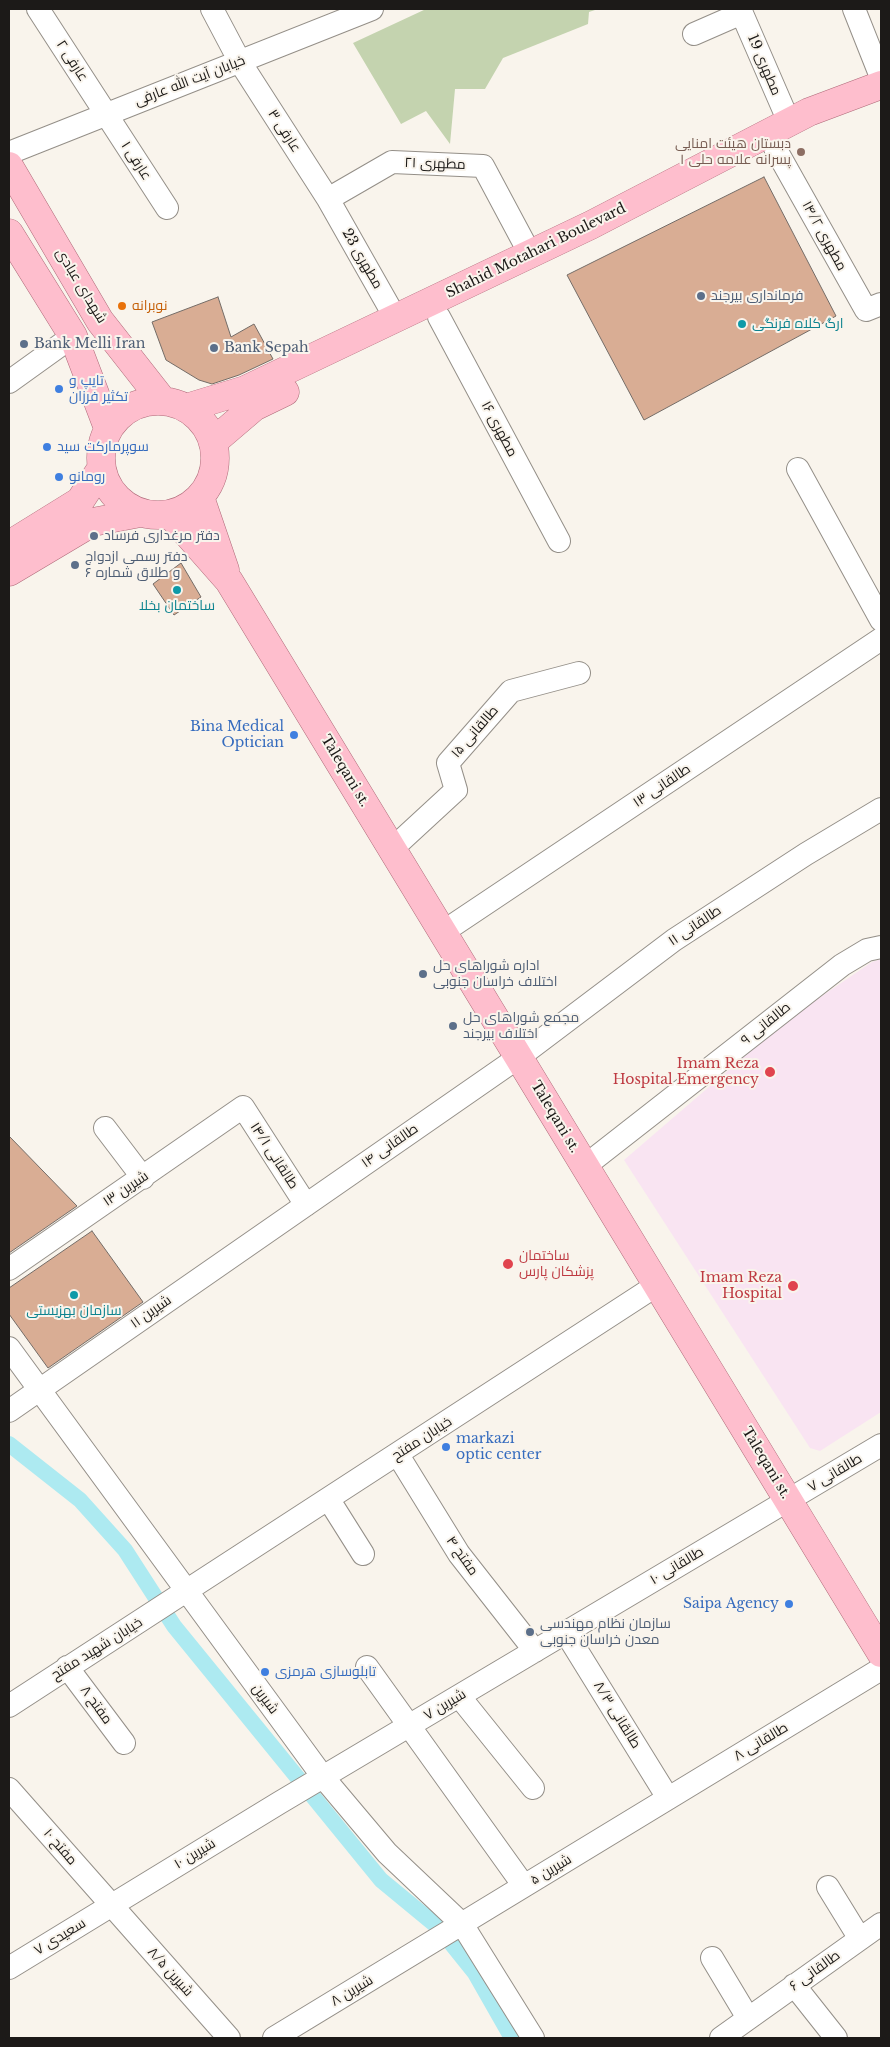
<!DOCTYPE html>
<meta charset="utf-8">
<style>
body{margin:0}
#map{position:relative;width:890px;height:2047px;overflow:hidden;background:#f9f4ec;font-family:"Libre Baskerville",serif}
canvas{display:block}
.frame{position:absolute;inset:0;border:10px solid #1c1a18;pointer-events:none}
</style>
<div id="map">
<canvas width="890" height="2047"></canvas>
<div class="frame"></div>
</div>
<script>
const ctx = document.querySelector('canvas').getContext('2d');
ctx.lineJoin = 'round';
function fillPath(path, color) { ctx.fillStyle = color; ctx.fill(path, 'evenodd'); }
const shape = rows => new Path2D(rows.map(r => 'M' + r).join(''));
function trace(path, color, width, dash) { ctx.strokeStyle = color; ctx.lineWidth = width; ctx.lineCap = dash ? 'butt' : 'round'; ctx.setLineDash(dash || []); ctx.stroke(path); }
function label(font, color, halo, rows, align = 'center') {
  ctx.font = font + ' "Libre Baskerville",Cairo,serif'; ctx.lineWidth = 4; ctx.setLineDash([]); ctx.textBaseline = 'middle'; ctx.strokeStyle = halo; ctx.fillStyle = color; for (const [text, x, y, turn = 0] of rows) {
    ctx.save(); ctx.translate(x, y); ctx.rotate((+turn || 0) * Math.PI / 180); ctx.textAlign = isNaN(turn) ? turn : align; if (halo) ctx.strokeText(text, 0, 0); ctx.fillText(text, 0, 0); ctx.restore();
  }
}
const medical = shape([
 [881,959,881,1412,820,1451,810,1448,624,1160,788,1019,872,962]
]);
const green = shape([
 [426,9,598,9,589,12,588,24,503,58,485,89,455,89,450,144,426,111,401,124,353,43]
]);
const canal = shape([
 [9,1444,80,1500,125,1550,174,1626,381,1880,438,1927,475,1973,512,2038]
]);
const building = shape([
 [764,177,836,316,644,420,567,275,764,177],
 [218,297,231,337,254,324,273,359,239,375,212,384,199,380,166,360,152,322,218,297],
 [181,563,201,597,174,615,153,584,181,563],
 [9,1136,77,1206,9,1253,9,1136],
 [92,1231,143,1302,48,1368,9,1314,9,1288,92,1231]
]);
const minor = shape([
 [38,9,167,208],
 [212,9,240,62,328,199,396,319],
 [740,9,789,122],
 [854,9,881,77],
 [694,34,742,13],
 [775,148,866,310,881,304],
 [9,153,372,9],
 [328,199,392,162,483,166,530,254],
 [439,317,559,541],
 [9,382,73,336],
 [798,469,881,620],
 [392,849,456,790,448,763,511,691,579,673],
 [443,932,881,639],
 [105,1128,143,1178],
 [585,1166,842,965,867,950,881,947],
 [9,1269,243,1107,306,1205],
 [9,1348,323,1777,387,1853,462,1924,533,2038],
 [9,1411,519,1057,674,940,806,854,881,809],
 [398,1455,459,1554,535,1651],
 [329,1500,363,1554],
 [566,1633,668,1798],
 [67,1667,124,1743],
 [367,1667,524,1886],
 [459,1696,533,1788],
 [9,1706,657,1285],
 [9,1789,229,2038],
 [828,1887,860,1939],
 [712,1958,748,2018],
 [9,1968,279,1803,881,1445],
 [794,1985,836,2038],
 [274,2038,881,1669],
 [721,2038,881,1924]
]);
const major = shape([
 [9,166,100,321,162,400],
 [9,233,73,336,108,428],
 '101 458a57 57 0 1 1 114 0a57 57 0 1 1-114 0Z',
 [186,408,245,390,591,225,809,112,881,85],
 [213,442,254,407,285,392],
 [200,497,225,570],
 [170,514,229,581,881,1653],
 [9,545,80,501,101,469],
 [9,572,93,522,140,513]
]);
const markers = [
 [801,152,5,"#8d6e63"],
 [701,296,5,"#5c6f8a"],
 [122,306,5,"#e8710a"],
 [742,324,5,"#0f9aa8"],
 [24,344,5,"#5c6f8a"],
 [214,348,5,"#5c6f8a"],
 [59,389,5,"#3f7fe0"],
 [47,447,5,"#3f7fe0"],
 [59,477,5,"#3f7fe0"],
 [94,536,5,"#5c6f8a"],
 [75,565,5,"#5c6f8a"],
 [177,590,5,"#0f9aa8"],
 [294,735,5,"#3f7fe0"],
 [423,974,5,"#5c6f8a"],
 [453,1026,5,"#5c6f8a"],
 [770,1072,6,"#e0444e"],
 [508,1264,6,"#e0444e"],
 [793,1286,6,"#e0444e"],
 [74,1295,5,"#0f9aa8"],
 [446,1447,5,"#3f7fe0"],
 [789,1604,5,"#3f7fe0"],
 [530,1632,5,"#5c6f8a"],
 [265,1672,5,"#3f7fe0"]
];
const streetNames = [
 ["عارفی ۲",72,61,57],
 ["مطهری 19",764,65,67],
 ["خیابان آیت الله عارفی",190,81,-21],
 ["عارفی ۳",284,131,57],
 ["عارفی ۱",136,161,57],
 ["مطهری ۲۱",435,164,2],
 ["مطهری ۱۴/۲",824,236,61],
 ["Shahid Motahari Boulevard",536,251,-26],
 ["مطهری 23",362,259,60],
 ["شهدای عبادی",81,286,59],
 ["مطهری ۱۶",499,429,62],
 ["طالقانی ۱۵",475,732,-49],
 ["Taleqani st.",345,771,59],
 ["طالقانی ۱۳",662,786,-34],
 ["طالقانی ۱۱",695,926,-34],
 ["طالقانی ۹",766,1024,-39],
 ["Taleqani st.",555,1117,59],
 ["طالقانی ۱۴",390,1146,-35],
 ["طالقانی ۱۴/۱",274,1156,57],
 ["شیرین ۱۳",126,1189,-34],
 ["شیرین ۱۱",151,1312,-35],
 ["خیابان مفتح",422,1439,-33],
 ["Taleqani st.",766,1463,59],
 ["طالقانی ۷",835,1473,-31],
 ["مفتح ۴",462,1556,55],
 ["طالقانی ۱۰",677,1566,-31],
 ["خیابان شهید مفتح",97,1649,-32],
 ["شیرین",265,1699,53],
 ["مفتح ۸",96,1705,54],
 ["شیرین ۷",445,1705,-31],
 ["طالقانی ۸/۳",617,1715,58],
 ["طالقانی ۸",761,1742,-31],
 ["مفتح ۱۰",60,1847,49],
 ["شیرین ۱۰",195,1854,-31],
 ["شیرین ۵",551,1870,-31],
 ["سعیدی ۷",60,1937,-31],
 ["طالقانی ۶",815,1971,-36],
 ["شیرین ۸/۵",170,1972,48],
 ["شیرین ۸",352,1991,-31]
];
const educationNames = [
 ["دبستان هیئت امنایی",791,144],
 ["پسرانه علامه حلی ۱",791,160]
];
const serviceNames = [
 ["فرمانداری بیرجند",711,296],
 ["Bank Melli Iran",34,344],
 ["Bank Sepah",224,348],
 ["دفتر مرغداری فرساد",104,536],
 ["دفتر رسمی ازدواج",85,557],
 ["و طلاق شماره ۶",85,573],
 ["اداره شوراهای حل",433,966],
 ["اختلاف خراسان جنوبی",433,982],
 ["مجمع شوراهای حل",463,1018],
 ["اختلاف بیرجند",463,1034],
 ["سازمان نظام مهندسی",540,1624],
 ["معدن خراسان جنوبی",540,1640]
];
const foodNames = [
 ["نوبرانه",132,306]
];
const cultureNames = [
 ["ارگ کلاه فرنگی",752,324,"left"],
 ["ساختمان بخلا",177,606],
 ["سازمان بهزیستی",74,1311]
];
const shopNames = [
 ["تایپ و",69,381],
 ["تکثیر فرزان",69,397],
 ["سوپرمارکت سید",57,447],
 ["رومانو",69,477],
 ["Bina Medical",284,727,"right"],
 ["Optician",284,743,"right"],
 ["markazi",456,1439],
 ["optic center",456,1455],
 ["Saipa Agency",779,1604,"right"],
 ["تابلوسازی هرمزی",275,1672]
];
const healthNames = [
 ["Imam Reza",759,1064],
 ["Hospital Emergency",759,1080],
 ["ساختمان",519,1256,"left"],
 ["پزشکان پارس",519,1272,"left"],
 ["Imam Reza",782,1278],
 ["Hospital",782,1294]
];
fillPath(medical, '#f9e4f2');
fillPath(green, '#c4d3af');
trace(canal, '#adeaf1', 16);
fillPath(building, '#d9ad94');
trace(building, '#746c67', 1);
trace(minor, '#948f88', 24);
trace(major, '#ae6978', 29);
trace(minor, '#fff', 22);
trace(major, '#febecd', 28);
for (const [x, y, r, color] of markers) { const dot = new Path2D(); dot.arc(x, y, r, 0, 2 * Math.PI); ctx.fillStyle = color; ctx.fill(dot); trace(dot, '#f9f4ec', 2); }
label('14px', '#1c1a18', '#f9f4ec', streetNames);
label('14px', '#785e54', '#f9f4ec', educationNames, 'right');
label('14px', '#4e5e75', '#f9f4ec', serviceNames, 'left');
label('14px', '#c56008', '#f9f4ec', foodNames, 'left');
label('14px', '#0d838f', '#f9f4ec', cultureNames);
label('14px', '#366cbe', '#f9f4ec', shopNames, 'left');
label('14px', '#be3a42', '#f9f4ec', healthNames, 'right');
</script>
